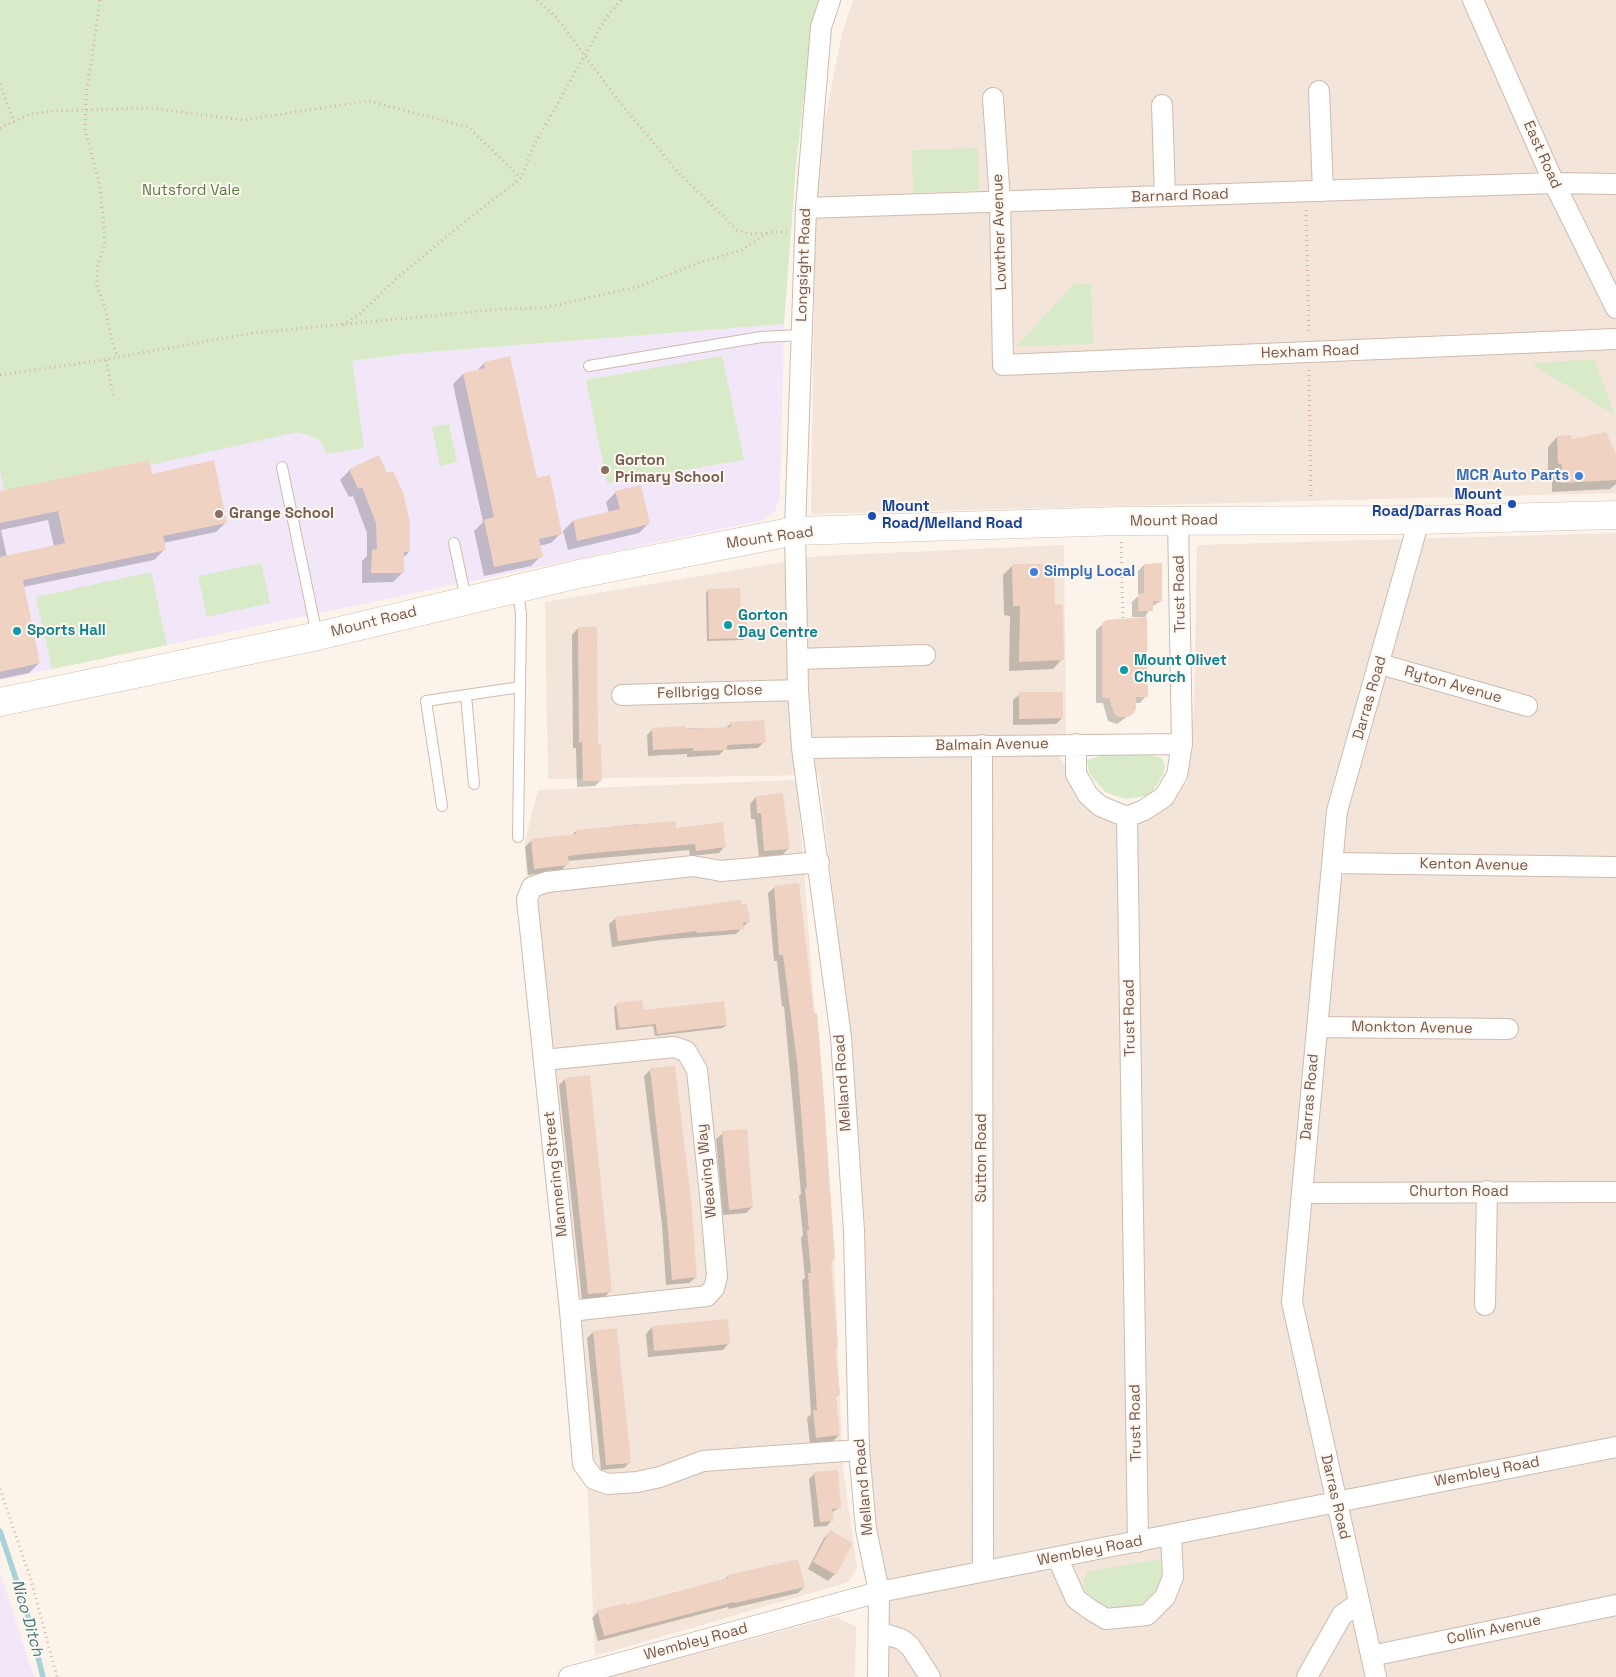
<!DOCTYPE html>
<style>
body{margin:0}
canvas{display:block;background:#fcf4eb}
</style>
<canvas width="1616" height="1677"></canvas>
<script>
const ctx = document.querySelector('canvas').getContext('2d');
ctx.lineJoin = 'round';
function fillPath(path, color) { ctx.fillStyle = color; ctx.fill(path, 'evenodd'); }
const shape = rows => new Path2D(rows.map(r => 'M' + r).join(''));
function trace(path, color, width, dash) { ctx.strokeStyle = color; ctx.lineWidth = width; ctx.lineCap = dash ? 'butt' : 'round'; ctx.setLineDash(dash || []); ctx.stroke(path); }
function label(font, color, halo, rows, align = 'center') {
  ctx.font = font + ' "Space Grotesk",sans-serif'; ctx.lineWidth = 4; ctx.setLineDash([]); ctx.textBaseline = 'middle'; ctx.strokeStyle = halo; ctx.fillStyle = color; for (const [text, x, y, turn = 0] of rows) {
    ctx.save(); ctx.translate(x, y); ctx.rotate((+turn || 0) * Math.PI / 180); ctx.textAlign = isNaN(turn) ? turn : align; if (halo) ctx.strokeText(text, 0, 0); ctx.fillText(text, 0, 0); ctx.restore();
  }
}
const residential = shape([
 [853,0,1616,0,1616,493,811,514,816,166,842,33],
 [1616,533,1616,1677,870,1677,870,1430,844,985,819,775,548,779,545,602,819,556,1064,545,1066,731,1060,758,1088,797,1148,820,1187,783,1194,707,1197,545],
 [797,780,835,1277,843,1469,857,1567,849,1582,595,1656,584,1411,536,901,526,876,525,840,538,790],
 [835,1617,856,1626,855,1677,609,1677]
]);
const education = shape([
 [784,324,780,497,775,511,763,520,0,680,0,416,113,396,403,354],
 [0,1572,34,1677,0,1677]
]);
const green = shape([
 [0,0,819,0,811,37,796,165,784,324,403,354,352,361,364,448,326,454,322,444,316,438,298,432,150,465,148,460,4,491,0,470],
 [978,148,979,190,913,193,912,150],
 [1074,284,1091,284,1093,344,1017,346],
 [722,356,744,460,607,483,586,380],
 [1594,359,1615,415,1531,364],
 [449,424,457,462,440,466,432,427],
 [261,563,270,603,207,617,198,576],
 [151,572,167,645,52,669,36,597],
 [1144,754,1162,758,1165,766,1163,775,1153,791,1146,796,1125,799,1105,792,1089,773,1087,760,1103,755],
 [1159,1559,1163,1567,1160,1590,1154,1598,1136,1610,1115,1610,1096,1600,1086,1591,1083,1581,1087,1572]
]);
const shadow = shape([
 [484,363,561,533,551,543,539,546,541,556,531,566,484,576,474,531,483,522,453,384,463,374,476,372],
 [1557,437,1616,457,1616,484,1610,489,1552,492,1552,474,1548,472,1548,447],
 [350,470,409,552,403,558,403,572,393,582,362,583,362,561,367,556,367,533,353,496,349,497,340,480],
 [151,475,226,522,216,532,163,543,164,550,154,560,23,587,39,663,29,673,0,679,0,493],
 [48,520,54,547,7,557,1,530],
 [616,492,649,523,639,533,568,550,563,531,573,521,609,513,606,502],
 [1013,565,1054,606,1062,659,1053,669,1009,671,1010,616,1004,615,1003,575],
 [1144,565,1161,601,1151,607,1145,617,1132,617,1132,602,1138,596,1138,571],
 [708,590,740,614,746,637,743,640,707,641,706,593],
 [1103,624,1146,696,1140,703,1135,703,1128,716,1117,724,1108,721,1103,703,1096,703,1096,630],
 [578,628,601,780,595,786,577,787,576,748,573,748,572,635],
 [1020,694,1062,718,1056,724,1013,725,1013,700],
 [731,723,764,742,758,748,724,750,719,755,687,757,687,754,648,756,647,735,653,729,726,728],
 [756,797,789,848,782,855,759,857,755,819,751,819,750,804],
 [638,824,638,826,675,829,725,846,719,853,690,856,689,850,567,861,567,864,561,871,528,875,525,847,532,840,571,836,576,831],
 [775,887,833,1259,830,1262,837,1347,834,1350,839,1394,835,1397,839,1435,833,1441,810,1444,807,1418,811,1414,802,1280,805,1278,801,1238,803,1235,799,1196,801,1194,784,1006,782,1007,777,961,774,961,768,893],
 [616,918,748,922,736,934,661,940,612,947,609,924],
 [617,1004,642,1011,726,1025,723,1028,655,1036,653,1026,616,1030,614,1007],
 [650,1070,696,1277,689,1283,666,1285,662,1225,644,1076],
 [565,1079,610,1291,604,1298,582,1300,559,1085],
 [723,1133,752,1207,746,1213,723,1215,716,1139],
 [652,1327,729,1343,723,1350,648,1357,646,1334],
 [593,1332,630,1462,624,1468,601,1470,587,1338],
 [815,1473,840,1507,831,1513,832,1520,827,1526,814,1527,809,1479],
 [830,1532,851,1543,835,1574,828,1581,808,1569,824,1538],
 [728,1576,804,1587,798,1593,729,1609,728,1607,598,1641,592,1618,598,1612,626,1607,724,1580]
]);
const stream = shape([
 [0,1531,26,1609,43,1677]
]);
const building = shape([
 [510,356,537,478,550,475,562,534,539,539,543,557,494,567,484,520,494,517,463,373,485,368,484,362],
 [1606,432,1616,455,1616,480,1561,483,1562,465,1558,463,1557,436,1571,435,1572,439],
 [379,455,387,473,393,471,403,492,410,522,410,552,404,552,404,573,371,573,372,550,377,549,376,523,362,487,358,489,349,469],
 [149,460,152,474,214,460,227,523,163,536,166,550,23,580,40,663,0,672,0,557,65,543,58,511,0,523,0,491],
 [641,485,650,524,577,541,573,520,620,509,615,491],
 [1162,563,1162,601,1153,601,1153,611,1138,611,1138,594,1144,593,1144,564],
 [1012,564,1054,564,1055,604,1063,605,1064,660,1019,662,1020,606,1013,606],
 [740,588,741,613,747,612,747,638,709,639,708,589],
 [1147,617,1148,697,1136,697,1136,709,1133,714,1129,717,1119,717,1114,714,1109,698,1102,698,1102,623,1107,620],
 [578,627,597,627,598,745,601,745,602,781,583,781,582,742,579,742],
 [1019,692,1063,692,1063,718,1019,719],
 [764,720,766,743,727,745,727,750,693,751,693,748,653,750,652,728,686,726,686,729,731,727,730,722],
 [783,793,790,849,764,851,761,813,757,813,756,796],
 [675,821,676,828,723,822,726,847,696,851,695,844,593,853,568,856,569,865,534,869,531,839,576,834,576,830],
 [799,883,814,1013,817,1013,823,1086,835,1259,831,1260,838,1347,835,1348,840,1394,836,1395,840,1435,816,1438,813,1410,817,1410,808,1273,811,1273,807,1230,809,1230,805,1189,807,1188,797,1061,783,955,779,955,774,886],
 [741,900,741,904,747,904,750,922,743,923,744,929,697,933,696,931,618,941,615,917],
 [642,1000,644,1010,724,1001,727,1025,657,1034,656,1024,619,1028,616,1003],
 [675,1066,691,1199,697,1277,672,1280,667,1218,650,1068],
 [590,1075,612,1292,588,1294,565,1078],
 [747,1129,753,1207,729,1210,722,1131],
 [728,1319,730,1344,654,1351,652,1326],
 [617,1328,631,1463,606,1465,593,1331],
 [838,1470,841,1508,832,1509,834,1521,820,1522,814,1472],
 [830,1530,853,1543,836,1575,813,1562],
 [798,1559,805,1587,735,1603,734,1602,604,1636,597,1610,626,1603,627,1605,728,1578,728,1575]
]);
const path = shape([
 [100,0,86,97,85,129,99,182,104,225,105,243,97,267,97,286,105,308,113,345,118,357],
 [537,0,557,18,614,95,676,170,737,230,750,234,768,233],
 [0,84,14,122],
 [0,128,30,114,54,111,150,108,243,120,368,101,468,127,521,178],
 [1306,210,1309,334],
 [343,325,361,313,396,279,452,232,521,178,534,145,585,55,606,18,621,0],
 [106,360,113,396],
 [1309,370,1311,499],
 [0,375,96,361,253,333,501,309,543,308,637,287,701,262,742,250,769,232,788,232],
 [1121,542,1123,619],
 [0,1489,31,1580,57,1677]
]);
const lane = shape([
 [589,366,761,337,802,335],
 [282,467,317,635],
 [454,543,466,599],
 [518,591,521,614,518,837],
 [466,695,474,784],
 [442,806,426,701,520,687]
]);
const street = shape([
 [830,0,821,27,806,208,795,531,798,690,802,748,841,1037,854,1231,859,1450,866,1529,879,1592,878,1677],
 [1473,0,1554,183,1616,308],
 [1319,91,1323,191],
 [993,98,1000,202,1003,365,1616,339],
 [1162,105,1165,196],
 [806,208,1554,183,1616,184],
 [797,659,925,655],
 [1380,664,1527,706],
 [622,695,798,690],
 [1076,744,1076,774,1088,795,1100,806,1127,817],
 [982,745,983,1571],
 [802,748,1182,744],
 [819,862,721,871,693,866,547,882,532,887,527,899,570,1311,583,1464,594,1479,608,1484,637,1482,660,1477,703,1461,859,1450],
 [1333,863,1616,867],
 [1317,1027,1508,1029],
 [544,1060,674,1047,686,1051,697,1070,710,1195,717,1276,714,1288,707,1296,570,1311],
 [1303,1193,1616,1192],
 [1485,1305,1487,1191],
 [1138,1542,1127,817,1144,810,1164,797,1177,775,1182,744,1178,520],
 [1057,1557,1076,1599,1091,1610,1106,1619,1147,1615,1165,1597,1173,1577,1171,1536],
 [879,1635,888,1635,901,1639,910,1646,930,1677],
 [1371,1656,1616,1605],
 [569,1677,879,1592,1616,1447],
 [1307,1677,1342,1615,1359,1603],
 [1376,1677,1292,1302,1337,811,1419,520]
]);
const secondary = shape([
 [0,702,318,636,579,574,795,531,1121,521,1419,520,1616,515]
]);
const markers = [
 [605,470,5,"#8d6e63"],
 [1579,476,5,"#3f7fe0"],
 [1512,504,5,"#1a4fb4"],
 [219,514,5,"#8d6e63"],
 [872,516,5,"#1a4fb4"],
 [1034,572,5,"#3f7fe0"],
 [728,625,5,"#0f9aa8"],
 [17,631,5,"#0f9aa8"],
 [1124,670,5,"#0f9aa8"]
];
const streetNames = [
 ["East Road",1542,155,66],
 ["Barnard Road",1180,196,-2],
 ["Lowther Avenue",1000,232,-92],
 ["Longsight Road",804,265,-88],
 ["Hexham Road",1310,352,-2],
 ["Mount Road",1174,521,-1],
 ["Mount Road",770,538,-8],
 ["Trust Road",1180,594,-91],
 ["Mount Road",374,622,-14],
 ["Ryton Avenue",1453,685,16],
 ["Fellbrigg Close",710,692,-2],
 ["Darras Road",1370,698,-74],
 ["Balmain Avenue",992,745,-1],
 ["Kenton Avenue",1474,865,1],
 ["Trust Road",1130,1018,-91],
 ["Monkton Avenue",1412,1028,1],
 ["Melland Road",843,1083,-94],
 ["Darras Road",1310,1097,-85],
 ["Sutton Road",982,1158,-90],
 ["Weaving Way",707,1171,-96],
 ["Mannering Street",556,1174,-96],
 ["Churton Road",1459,1192],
 ["Trust Road",1136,1423,-91],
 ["Wembley Road",1487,1472,-11],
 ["Melland Road",864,1487,-95],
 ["Darras Road",1335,1497,77],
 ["Wembley Road",1090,1551,-11],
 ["Collin Avenue",1494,1630,-12],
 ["Wembley Road",696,1642,-15]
];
const parkNames = [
 ["Nutsford Vale",191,191]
];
const educationNames = [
 ["Gorton",615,461],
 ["Primary School",615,478],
 ["Grange School",229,514]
];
const shopNames = [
 ["MCR Auto Parts",1569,476],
 ["Simply Local",1044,572,"left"]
];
const transitNames = [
 ["Mount",1502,495],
 ["Road/Darras Road",1502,512],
 ["Mount",882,507,"left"],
 ["Road/Melland Road",882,524,"left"]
];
const cultureNames = [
 ["Gorton",738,616],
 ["Day Centre",738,633],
 ["Sports Hall",27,631],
 ["Mount Olivet",1134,661],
 ["Church",1134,678]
];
const waterNames = [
 ["Nico Ditch",27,1618,74]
];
fillPath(residential, '#f3e5d9');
fillPath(education, '#f1e7f9');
fillPath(green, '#d9eac9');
fillPath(shadow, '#0003');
trace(stream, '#a6d3d7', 5.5);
fillPath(building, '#f0d2c3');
trace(lane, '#cebbb0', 12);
trace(street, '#cebbb0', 22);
trace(secondary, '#d4bdb0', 29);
trace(path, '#d6b5a6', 3, [1, 4]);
trace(lane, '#fff', 10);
trace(street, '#fff', 20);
trace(secondary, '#fff', 28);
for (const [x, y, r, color] of markers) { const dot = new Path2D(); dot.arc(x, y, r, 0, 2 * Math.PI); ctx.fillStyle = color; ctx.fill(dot); trace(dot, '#fef8f1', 2); }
label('15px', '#77594e', '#fef8f1', streetNames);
label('15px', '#5a7c46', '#fef8f1', parkNames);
label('bold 15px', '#785e54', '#fef8f1', educationNames, 'left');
label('bold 15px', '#366cbe', '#fef8f1', shopNames, 'right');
label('bold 15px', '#164399', '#fef8f1', transitNames, 'right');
label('bold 15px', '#0d838f', '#fef8f1', cultureNames, 'left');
label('italic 16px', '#42767b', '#fef8f1', waterNames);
</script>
